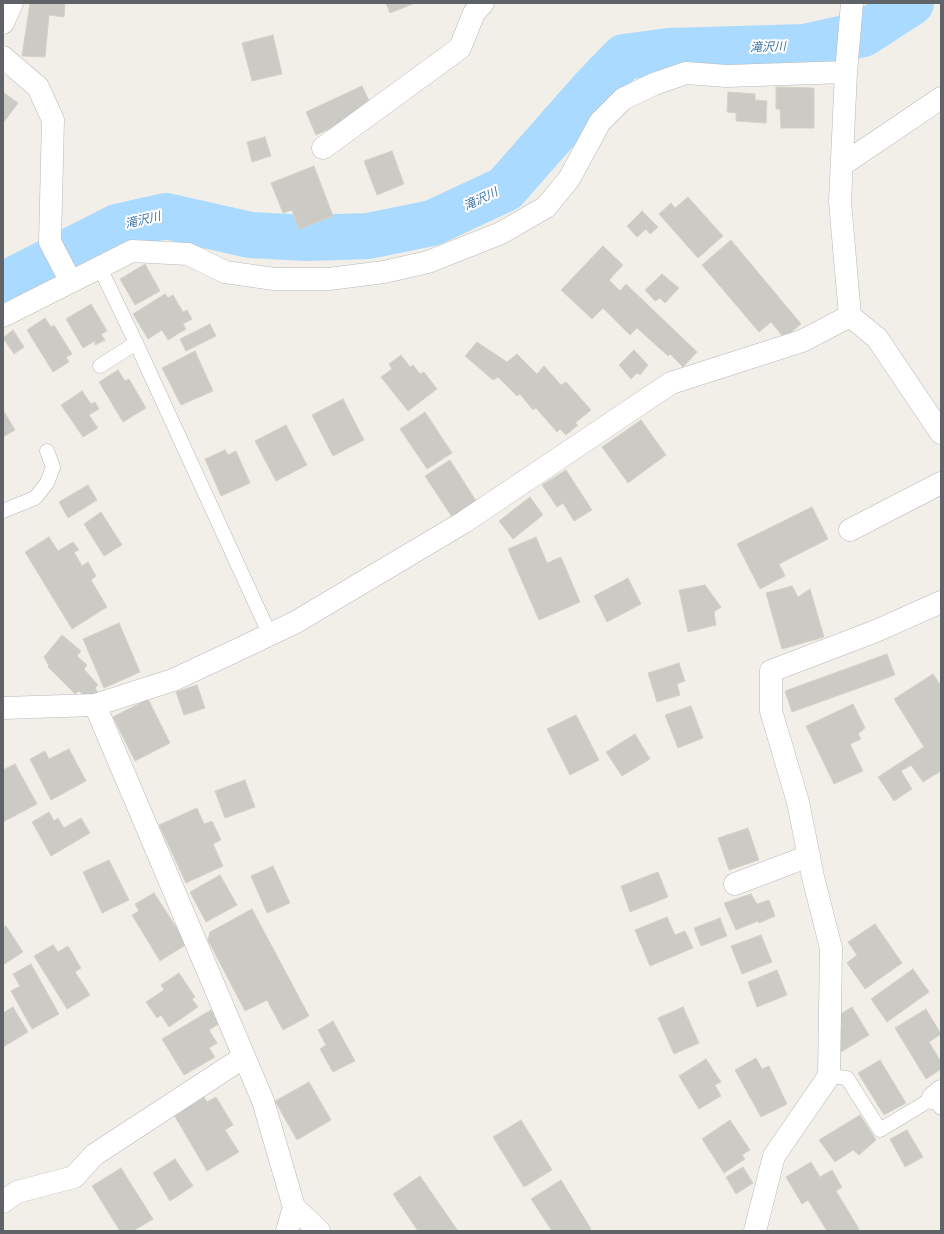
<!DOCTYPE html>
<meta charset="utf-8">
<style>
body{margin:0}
#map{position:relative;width:944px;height:1234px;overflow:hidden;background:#f1efe8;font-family:"Titillium Web",sans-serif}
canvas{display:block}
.frame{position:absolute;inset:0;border:4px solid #5f6368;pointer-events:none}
</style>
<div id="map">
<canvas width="944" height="1234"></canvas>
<div class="frame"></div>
</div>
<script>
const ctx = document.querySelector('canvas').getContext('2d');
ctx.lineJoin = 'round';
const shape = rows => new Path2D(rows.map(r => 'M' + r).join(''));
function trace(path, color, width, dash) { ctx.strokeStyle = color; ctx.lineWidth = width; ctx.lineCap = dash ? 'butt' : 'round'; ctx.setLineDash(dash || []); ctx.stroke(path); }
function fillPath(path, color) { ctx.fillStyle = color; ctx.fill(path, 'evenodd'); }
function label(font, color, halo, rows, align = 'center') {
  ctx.font = font + ' "Titillium Web","Noto Sans JP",sans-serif'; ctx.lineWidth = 4; ctx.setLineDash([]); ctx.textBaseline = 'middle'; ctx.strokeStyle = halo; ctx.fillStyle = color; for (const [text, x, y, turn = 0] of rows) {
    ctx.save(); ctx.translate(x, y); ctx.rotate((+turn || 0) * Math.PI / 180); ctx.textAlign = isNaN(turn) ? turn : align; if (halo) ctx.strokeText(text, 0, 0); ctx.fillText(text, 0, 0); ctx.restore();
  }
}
const river = shape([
 [3,285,117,227,166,216,250,235,307,238,368,236,432,223,505,189,594,88,624,57,669,51,805,47,863,34,911,3]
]);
const building = shape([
 [30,3,65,3,64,17,49,15,45,57,22,56,30,3],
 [386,3,415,3,390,13,386,3],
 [273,35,282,74,252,81,242,43,273,35],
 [362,86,373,109,316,135,306,112,362,86],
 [776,87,814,88,814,128,781,128,780,109,776,109,776,87],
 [3,92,18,103,3,123,3,92],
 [728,92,755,94,755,100,767,101,766,123,736,121,736,113,727,112,728,92],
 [265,137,271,156,252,162,247,142,265,137],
 [392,151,404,184,377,195,364,161,392,151],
 [314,166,333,216,299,229,292,210,283,213,271,183,314,166],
 [688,197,723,236,698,258,659,214,671,203,675,208,688,197],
 [642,211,658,227,650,234,646,229,637,237,627,226,642,211],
 [731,240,801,324,784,338,771,322,759,332,702,265,731,240],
 [603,246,623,265,609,280,620,291,626,284,697,352,683,367,670,354,668,356,637,328,630,335,603,308,592,319,561,290,603,246],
 [145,264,160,291,135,305,120,279,145,264],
 [662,274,679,288,665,303,660,298,655,301,645,290,662,274],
 [165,294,168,298,173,295,183,312,187,310,192,319,183,324,186,329,168,340,162,330,148,339,133,314,165,294],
 [91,304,107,331,101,334,105,340,95,345,95,341,83,348,66,319,91,304],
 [45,318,51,327,54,325,72,354,66,357,69,362,53,372,27,330,45,318],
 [210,324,216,336,186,351,180,339,210,324],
 [13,330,24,347,14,354,3,338,13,330],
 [477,342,507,362,517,354,537,374,544,366,561,385,566,382,591,410,575,423,578,425,566,435,560,429,557,432,536,408,533,410,520,394,517,396,498,377,493,380,465,356,477,342],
 [634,350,648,365,640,375,637,373,631,379,619,365,634,350],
 [195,351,213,391,181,405,162,368,195,351],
 [401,355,410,367,413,365,420,374,424,372,437,389,408,411,381,377,392,369,389,364,401,355],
 [118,370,125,381,129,379,146,408,123,422,99,382,118,370],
 [82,391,91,404,95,402,99,409,89,415,98,428,83,437,61,405,82,391],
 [343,399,364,440,333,456,312,415,343,399],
 [3,410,15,430,3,437,3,410],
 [425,412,452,453,427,469,400,429,425,412],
 [641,420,666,455,628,483,602,447,641,420],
 [286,425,307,465,276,481,255,441,286,425],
 [225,450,228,455,236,451,250,483,221,496,205,459,225,450],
 [450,460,476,501,452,517,425,476,450,460],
 [566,470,592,510,574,521,563,503,557,507,542,485,566,470],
 [88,485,97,500,68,518,59,502,88,485],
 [530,497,543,515,513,539,499,521,530,497],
 [812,507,828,539,779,564,785,576,760,589,737,544,812,507],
 [101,512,122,545,104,556,84,524,101,512],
 [49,537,58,551,73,542,79,550,74,552,82,566,88,562,96,576,91,580,107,607,72,629,25,552,49,537],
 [536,537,547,563,561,557,580,602,539,620,508,549,536,537],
 [628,578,641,604,607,622,594,596,628,578],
 [705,585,721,607,714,612,716,625,688,632,679,590,705,585],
 [792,586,798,597,810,589,824,637,782,649,766,593,792,586],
 [119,623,140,672,104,688,83,639,119,623],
 [62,635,81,651,77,656,87,665,84,669,98,685,95,688,99,694,86,697,79,691,75,694,48,667,49,666,44,657,62,635],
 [887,654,895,675,792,712,785,691,887,654],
 [679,663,685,681,677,684,680,695,657,702,648,673,679,663],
 [933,674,941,686,941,771,923,782,911,765,901,771,912,789,894,801,878,777,924,747,894,699,933,674],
 [197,685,205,708,184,715,176,692,197,685],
 [148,699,170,743,135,761,113,717,148,699],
 [853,704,865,728,858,734,861,739,850,744,863,771,834,784,806,726,853,704],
 [691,706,703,738,678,748,665,715,691,706],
 [576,715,599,760,570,775,547,729,576,715],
 [635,734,650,759,622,776,606,752,635,734],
 [69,749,86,781,51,800,30,759,45,751,49,759,69,749],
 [15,764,37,804,3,822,3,770,15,764],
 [245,780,255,807,225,818,215,791,245,780],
 [197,808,204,824,212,821,221,840,213,844,223,866,186,883,159,825,197,808],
 [49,812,54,821,58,818,64,828,81,818,90,833,51,856,32,822,49,812],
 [748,828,759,860,729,870,718,838,748,828],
 [109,860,129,900,102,913,83,872,109,860],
 [273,866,290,903,267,913,251,876,273,866],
 [658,872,668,897,630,912,621,886,658,872],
 [220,875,237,905,206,922,190,892,220,875],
 [154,893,187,944,160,961,132,915,139,911,135,904,154,893],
 [751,894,757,904,769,900,775,916,759,923,758,921,736,930,724,903,751,894],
 [252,909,309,1016,283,1030,267,1000,245,1011,208,940,210,932,252,909],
 [667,917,675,935,685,931,693,948,650,966,635,930,667,917],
 [720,918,727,936,701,946,694,928,720,918],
 [875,924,902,963,865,989,847,963,857,955,848,942,875,924],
 [6,926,23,952,3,965,3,928,6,926],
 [761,935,772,962,742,974,731,946,761,935],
 [53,945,58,952,68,946,81,968,75,972,90,995,67,1009,34,956,53,945],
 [31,964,59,1014,32,1029,11,991,20,986,13,974,31,964],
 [913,969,929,992,887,1022,871,999,913,969],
 [777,970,787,995,757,1007,748,982,777,970],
 [179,973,195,997,192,999,198,1007,169,1027,161,1015,157,1018,146,1002,164,990,161,985,179,973],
 [13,1007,28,1032,3,1047,3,1013,13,1007],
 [683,1007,699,1043,674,1054,658,1018,683,1007],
 [852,1007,869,1035,841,1052,837,1031,842,1025,837,1016,852,1007],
 [926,1009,941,1034,929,1042,941,1062,941,1069,926,1079,895,1028,926,1009],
 [211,1010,220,1023,209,1030,217,1043,209,1048,215,1057,184,1075,162,1039,211,1010],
 [333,1021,355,1061,333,1072,320,1049,326,1045,318,1030,333,1021],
 [756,1058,762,1069,769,1066,787,1104,761,1117,735,1070,756,1058],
 [706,1059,721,1082,715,1085,721,1096,699,1109,679,1076,706,1059],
 [880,1060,906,1103,884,1115,858,1073,880,1060],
 [309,1082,331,1120,297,1140,275,1101,309,1082],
 [204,1097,207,1102,216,1097,233,1125,225,1130,239,1152,207,1171,174,1115,204,1097],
 [860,1115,876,1140,859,1155,853,1150,835,1162,819,1140,860,1115],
 [521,1120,552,1170,524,1187,493,1137,521,1120],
 [730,1120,750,1150,742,1155,745,1159,724,1173,702,1139,730,1120],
 [907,1130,923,1157,905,1167,890,1139,907,1130],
 [175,1159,193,1186,170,1201,153,1173,175,1159],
 [811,1162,820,1177,832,1170,842,1187,836,1191,859,1229,856,1231,827,1231,808,1200,802,1204,786,1177,811,1162],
 [743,1167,753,1183,736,1194,726,1177,743,1167],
 [121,1168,153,1219,133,1231,120,1231,92,1186,121,1168],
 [420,1176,458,1231,418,1231,393,1194,420,1176],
 [561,1180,591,1229,588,1231,552,1231,531,1199,561,1180]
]);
const service = shape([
 [100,268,136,343],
 [100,366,136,343,270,635],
 [3,511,35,498,47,483,53,467,47,451],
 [829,1076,847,1078,880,1130,933,1098,941,1108]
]);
const minor = shape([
 [3,57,38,87,53,120,50,242,71,282],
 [323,148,460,48,474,13,483,3],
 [842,165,941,98],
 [3,316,132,251,188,254,225,272,274,279,329,279,384,272,428,262,501,233,546,207,569,179,600,122,623,99,654,84,686,73,727,76,846,72],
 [850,316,877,338,941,433],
 [850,530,941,483],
 [95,705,263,1101,294,1207,319,1231],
 [3,708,95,705,173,680,233,652,296,622,464,522,671,383,802,341,850,316,840,202,846,72,852,3],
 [735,884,809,856],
 [933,1098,941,1091],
 [3,1202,17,1192,74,1177,94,1155,244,1057],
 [287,1231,294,1207],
 [755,1231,774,1156,829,1076,831,948,813,877,798,802,771,711,771,671,876,631,941,602]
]);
const secondary = shape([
 [3,23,12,3]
]);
const waterNames = [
 ["滝沢川",768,48,-2],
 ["滝沢川",481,200,-26],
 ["滝沢川",143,221,-13]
];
trace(river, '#aadaff', 46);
fillPath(building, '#cccac5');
trace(building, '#d6d1c6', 1);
trace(service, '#b5b8bc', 15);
trace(minor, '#b5b8bc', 23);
trace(secondary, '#b6babf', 23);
trace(service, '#fff', 14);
trace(minor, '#fff', 22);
trace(secondary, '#fff', 22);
label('italic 12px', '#4174aa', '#fff', waterNames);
</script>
